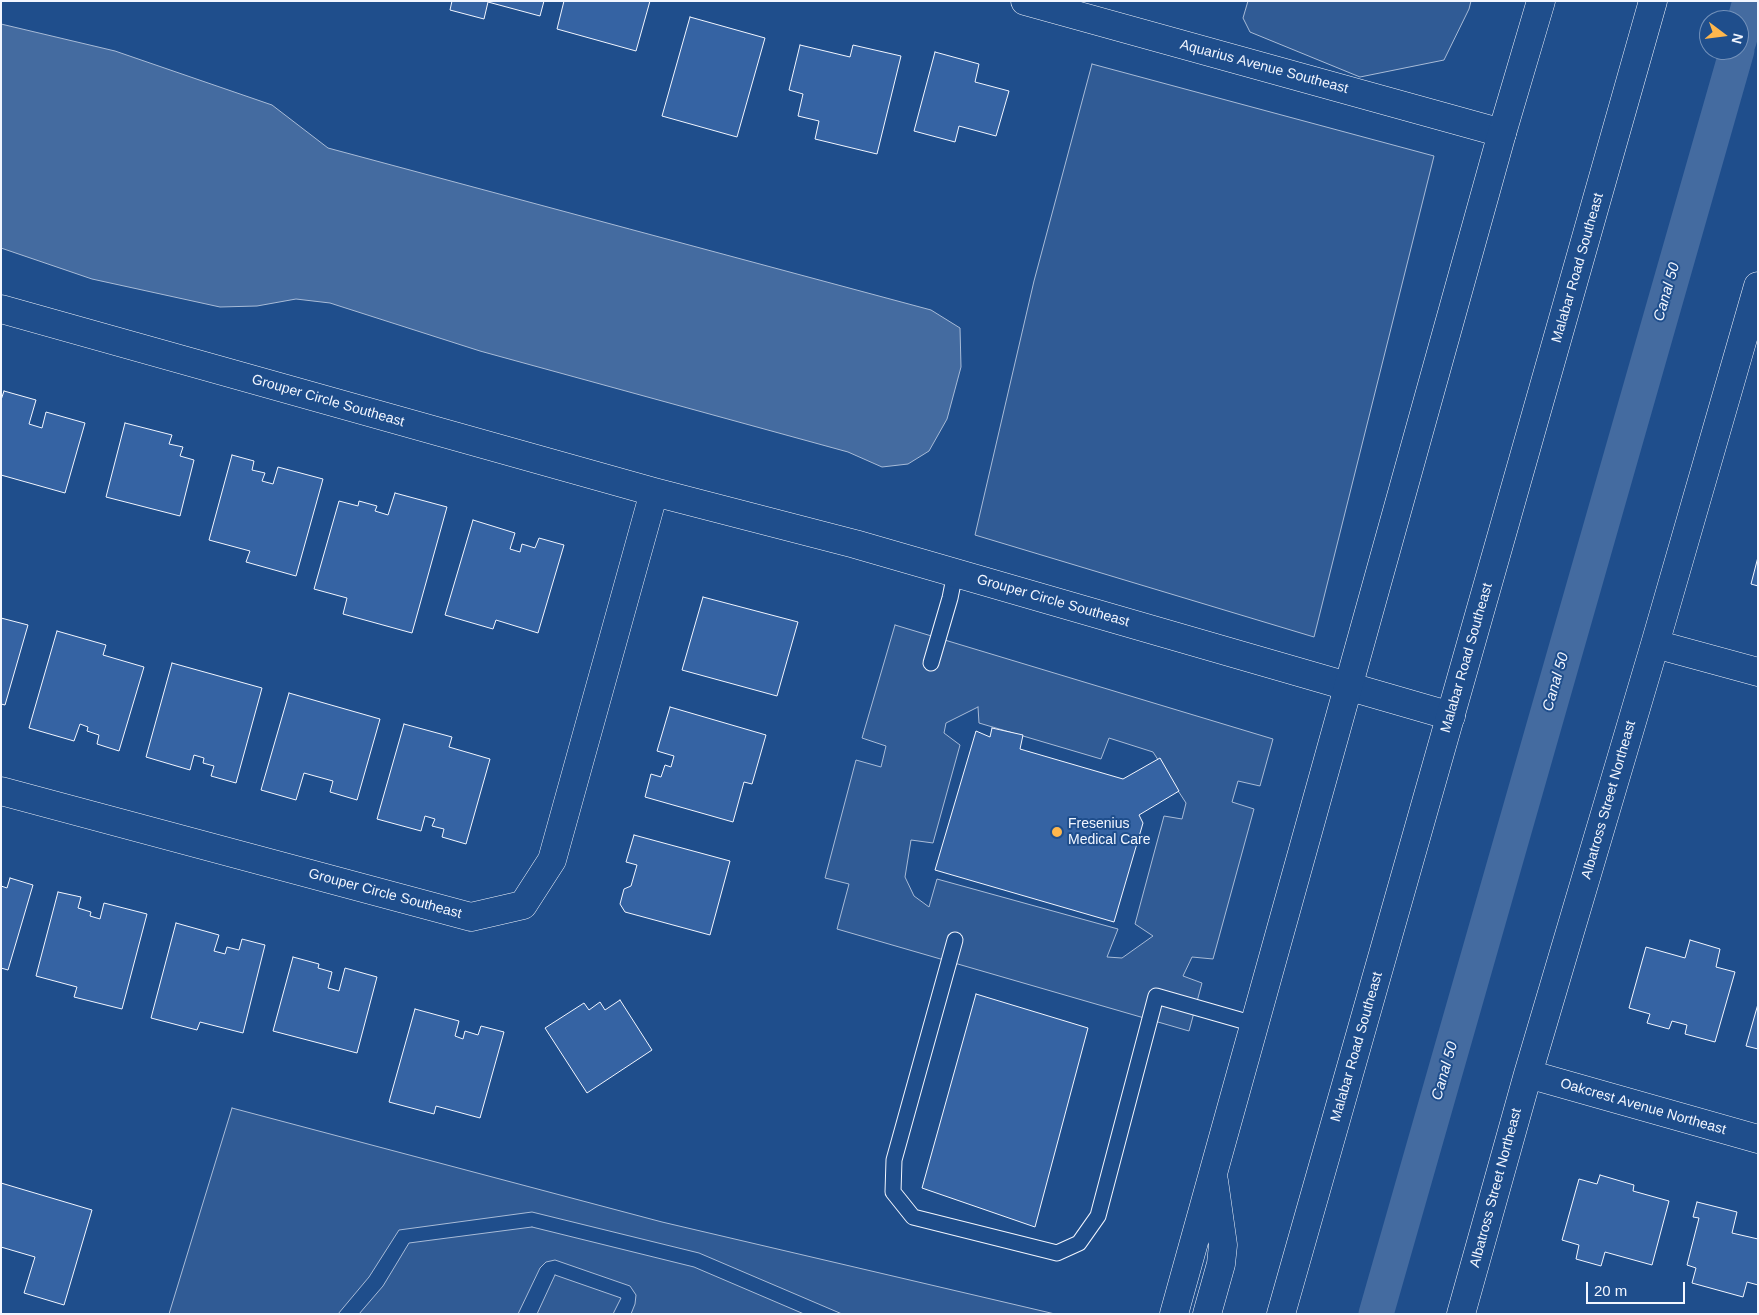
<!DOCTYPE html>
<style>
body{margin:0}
#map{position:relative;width:1759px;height:1315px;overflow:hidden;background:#1f4e8c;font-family:Arial,sans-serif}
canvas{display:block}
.frame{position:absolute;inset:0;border:2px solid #f2f6ff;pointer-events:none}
.north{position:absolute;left:1699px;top:10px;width:50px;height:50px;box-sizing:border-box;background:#1f4e8c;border:1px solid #7391ba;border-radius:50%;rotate:105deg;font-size:14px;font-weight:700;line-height:20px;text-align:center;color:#f2f6ff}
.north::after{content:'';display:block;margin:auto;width:18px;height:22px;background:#ffb74d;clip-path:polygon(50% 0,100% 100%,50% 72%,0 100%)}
.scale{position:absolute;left:1586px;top:1282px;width:99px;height:22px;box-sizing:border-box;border:2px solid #f2f6ff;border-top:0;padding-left:6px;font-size:15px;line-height:18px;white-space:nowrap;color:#f2f6ff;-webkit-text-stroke:4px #1f4e8c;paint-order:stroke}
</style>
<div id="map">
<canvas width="1759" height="1315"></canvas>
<div class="frame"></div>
<div class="north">N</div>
<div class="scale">20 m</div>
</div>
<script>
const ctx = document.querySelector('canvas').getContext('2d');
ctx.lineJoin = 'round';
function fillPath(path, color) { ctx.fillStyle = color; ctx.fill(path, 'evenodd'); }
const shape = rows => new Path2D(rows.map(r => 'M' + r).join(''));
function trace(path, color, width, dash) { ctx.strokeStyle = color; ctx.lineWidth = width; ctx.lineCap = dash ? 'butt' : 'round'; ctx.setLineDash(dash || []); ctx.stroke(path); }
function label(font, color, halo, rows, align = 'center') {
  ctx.font = font + ' Arial,sans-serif'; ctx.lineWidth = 4; ctx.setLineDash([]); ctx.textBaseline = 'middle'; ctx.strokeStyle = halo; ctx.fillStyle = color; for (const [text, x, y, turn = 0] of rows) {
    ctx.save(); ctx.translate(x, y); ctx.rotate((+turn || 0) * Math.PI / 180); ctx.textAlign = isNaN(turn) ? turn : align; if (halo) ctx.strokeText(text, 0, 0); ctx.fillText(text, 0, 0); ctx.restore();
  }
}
const built = shape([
 [1248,1,1471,1,1469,9,1444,60,1360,77,1250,32,1243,18,1248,1],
 [1092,64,1434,156,1314,637,975,535,1034,281,1092,64],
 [895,625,1273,739,1260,786,1238,781,1232,802,1254,809,1213,959,1192,957,1183,976,1202,983,1189,1031,837,929,849,884,825,878,856,760,881,767,886,746,862,738,895,625],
 [978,707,979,723,1101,759,1109,738,1153,752,1186,803,1182,819,1164,816,1135,924,1153,936,1122,958,1107,957,1118,929,937,879,929,907,914,896,905,877,911,840,933,843,960,745,944,733,946,723,978,707],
 [232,1108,662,1222,1055,1314,842,1314,699,1253,532,1212,399,1230,369,1277,338,1314,169,1314,232,1108],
 [532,1227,694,1267,804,1314,631,1314,635,1304,636,1295,630,1286,555,1260,546,1262,540,1268,518,1314,359,1314,383,1286,409,1243,532,1227],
 [555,1275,621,1298,613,1314,537,1314,555,1275]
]);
const water = shape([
 [1,24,115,51,272,105,328,148,931,310,960,328,961,367,947,419,929,451,908,464,882,467,848,452,480,351,330,303,296,299,257,306,220,307,92,279,1,248,1,24]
]);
const canal = shape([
 [1739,41,1750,1],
 [1376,1314,1737,50]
]);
const building = shape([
 [452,1,544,1,540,16,488,2,484,19,450,10,452,1],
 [564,1,650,1,636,51,557,29,564,1],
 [690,17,765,38,737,137,662,116,690,17],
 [800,45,850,57,853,45,901,56,877,154,815,139,819,121,798,116,803,94,789,90,800,45],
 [935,52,979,64,975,82,1009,91,996,136,959,126,955,142,914,131,935,52],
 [4,391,36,400,29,424,42,428,46,412,85,423,65,493,1,475,1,400,4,391],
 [125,423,172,435,169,444,183,447,180,456,194,460,180,516,106,497,125,423],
 [232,455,254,461,252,470,265,473,262,481,273,484,278,467,323,479,296,576,246,562,250,551,209,540,232,455],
 [395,493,447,507,412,633,343,614,347,598,314,589,339,501,358,506,359,501,377,506,375,511,388,515,395,493],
 [473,520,515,533,510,549,520,552,522,544,535,548,539,538,564,545,538,633,496,620,493,629,445,615,473,520],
 [1758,557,1758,586,1751,584,1758,557],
 [703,597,798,622,777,696,682,670,703,597],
 [1,618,28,625,5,705,1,704,1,618],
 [57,631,106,645,103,655,144,667,119,751,97,744,99,735,87,731,88,727,80,724,74,741,29,728,57,631],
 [172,663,262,688,236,783,211,776,214,766,203,763,204,758,194,755,190,770,146,757,172,663],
 [289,693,380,719,357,800,330,792,333,781,304,773,296,800,261,790,289,693],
 [670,707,766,735,752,784,744,782,733,822,645,797,651,774,661,777,665,765,671,767,674,756,657,751,670,707],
 [404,724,452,737,449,747,490,759,466,844,442,837,444,829,432,826,435,819,425,816,421,831,377,819,404,724],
 [992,728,1023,735,1020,749,1123,779,1160,758,1179,791,1139,815,1143,823,1114,922,935,870,976,731,990,737,992,728],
 [634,835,730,861,710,935,625,912,620,904,624,889,631,886,637,865,626,862,634,835],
 [10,878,33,885,8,970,1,968,1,886,7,888,10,878],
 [58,892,81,897,78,908,91,912,90,916,100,919,104,903,147,914,122,1009,74,997,77,987,36,976,58,892],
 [176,923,219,935,214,951,225,954,227,947,239,950,242,939,265,945,243,1033,200,1022,197,1030,151,1018,176,923],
 [1690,940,1720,949,1716,967,1735,972,1715,1042,1685,1034,1687,1025,1672,1021,1669,1029,1647,1023,1650,1014,1629,1008,1646,947,1685,958,1690,940],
 [293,957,319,964,318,968,332,972,328,988,339,991,345,968,377,977,357,1053,273,1031,293,957],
 [976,994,1088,1028,1035,1227,922,1188,976,994],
 [620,1000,652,1050,587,1093,545,1028,584,1003,589,1010,600,1002,605,1010,620,1000],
 [1758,1004,1758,1049,1746,1046,1758,1004],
 [415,1009,459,1021,455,1036,463,1039,465,1031,478,1035,481,1026,504,1032,480,1118,436,1106,434,1114,389,1102,415,1009],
 [1600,1175,1634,1185,1633,1191,1669,1201,1652,1265,1605,1252,1601,1266,1576,1259,1579,1245,1562,1240,1579,1179,1597,1184,1600,1175],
 [1,1183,92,1210,64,1305,24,1293,35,1257,1,1247,1,1183],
 [1697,1202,1737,1212,1732,1233,1758,1239,1758,1285,1747,1282,1743,1297,1692,1283,1696,1268,1687,1265,1699,1218,1693,1217,1697,1202]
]);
const service = shape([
 [931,663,950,598,955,573],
 [955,940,894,1160,893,1192,913,1217,1057,1253,1079,1243,1098,1216,1156,996,1254,1024]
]);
const minor = shape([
 [1025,1,1502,133],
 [1,309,654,492,855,544,1451,716],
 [1655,644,1758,672],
 [1,791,471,917,523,905,552,860,654,492],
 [1528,1074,1758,1139],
 [1461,1314,1528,1074,1655,644,1758,286]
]);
const secondary = shape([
 [1174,1314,1502,133,1541,1],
 [1207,1314,1221,1264,1223,1245,1214,1181],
 [1281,1314,1653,1]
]);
const markers = [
 [1057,832,6,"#ffb74d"]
];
const streetNames = [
 ["Aquarius Avenue Southeast",1264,67,15],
 ["Malabar Road Southeast",1578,268,-74],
 ["Grouper Circle Southeast",328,401,16],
 ["Grouper Circle Southeast",1053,601,16],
 ["Malabar Road Southeast",1467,658,-74],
 ["Albatross Street Northeast",1609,800,-74],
 ["Grouper Circle Southeast",385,894,15],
 ["Malabar Road Southeast",1357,1047,-74],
 ["Oakcrest Avenue Northeast",1643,1107,16],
 ["Albatross Street Northeast",1496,1188,-75]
];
const poiNames = [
 ["Fresenius",1068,824],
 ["Medical Care",1068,840]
];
const waterNames = [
 ["Canal 50",1667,292,-74],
 ["Canal 50",1556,682,-74],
 ["Canal 50",1445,1071,-74]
];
fillPath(built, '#305b95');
trace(built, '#a8bbd7', 1);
fillPath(water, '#446ba0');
trace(water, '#a8bbd7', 1);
trace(canal, '#446ba0', 35);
fillPath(building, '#3563a3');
trace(building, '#f2f6ff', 1);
trace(service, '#f2f6ff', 17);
trace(minor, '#f2f6ff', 29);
trace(secondary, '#f2f6ff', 29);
trace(service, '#1f4e8c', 15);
trace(minor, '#1f4e8c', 28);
trace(secondary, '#1f4e8c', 28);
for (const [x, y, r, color] of markers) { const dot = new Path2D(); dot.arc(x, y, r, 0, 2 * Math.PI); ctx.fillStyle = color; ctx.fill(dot); trace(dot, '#1f4e8c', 2); }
label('14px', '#f2f6ff', '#1f4e8c', streetNames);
label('14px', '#f2f6ff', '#1f4e8c', poiNames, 'left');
label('italic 15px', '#f2f6ff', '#1f4e8c', waterNames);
</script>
